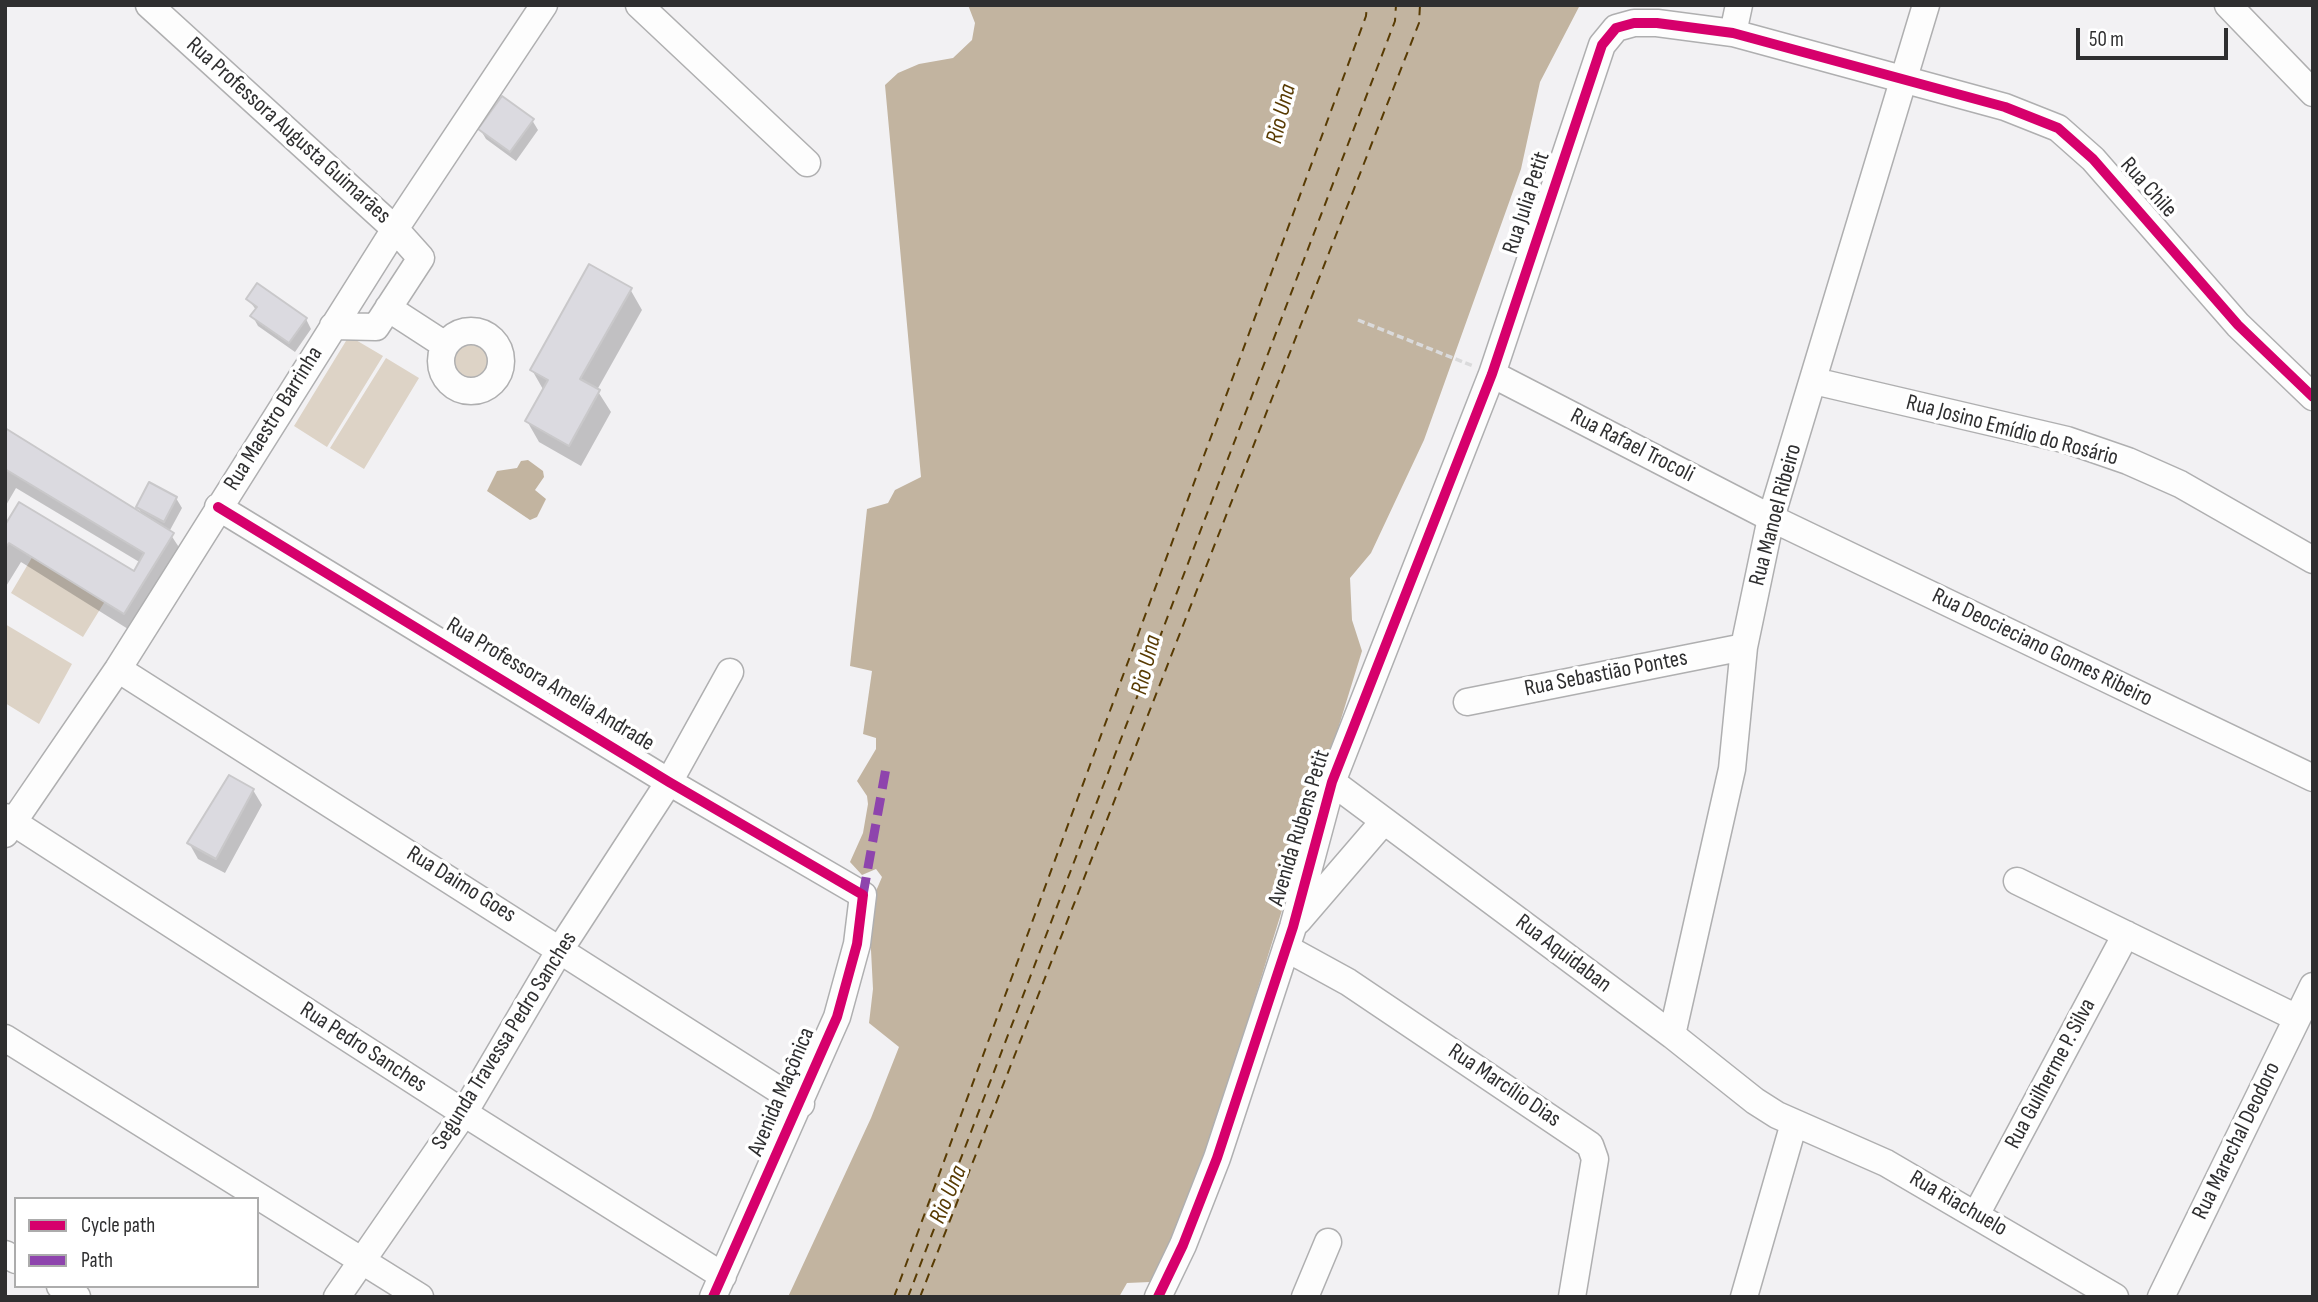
<!DOCTYPE html>
<meta charset="utf-8">
<style>
body{margin:0}
#map{position:relative;width:2318px;height:1302px;overflow:hidden;background:#f2f1f3;font-family:"Sofia Sans Condensed",sans-serif}
canvas{display:block}
.frame{position:absolute;inset:0;border:7px solid #2f2f30;pointer-events:none}
.legend{position:absolute;left:14px;top:1197px;width:245px;height:91px;box-sizing:border-box;background:#fff;border:2px solid #acacac;margin:0;padding:9px 12px;list-style:none;font-size:21px;color:#2f2f30}
.legend li{display:flex;align-items:center;gap:14px;height:35px}
.legend b{width:35px;border:2px solid #acacac}
.scale{position:absolute;left:2076px;top:28px;width:152px;height:32px;box-sizing:border-box;border:4px solid #2f2f30;border-top:0;padding-left:9px;font-size:21px;line-height:24px;white-space:nowrap;color:#2f2f30;-webkit-text-stroke:5px #fff;paint-order:stroke}
</style>
<div id="map">
<canvas width="2318" height="1302"></canvas>
<div class="frame"></div>
<ul class="legend">
<li><b style="height:9px;background:#d6006c"></b>Cycle path</li>
<li><b style="height:9px;background:#8e44ad"></b>Path</li>
</ul>
<div class="scale">50 m</div>
</div>
<script>
const ctx = document.querySelector('canvas').getContext('2d');
ctx.lineJoin = 'round';
function fillPath(path, color) { ctx.fillStyle = color; ctx.fill(path, 'evenodd'); }
const shape = rows => new Path2D(rows.map(r => 'M' + r).join(''));
function trace(path, color, width, dash) { ctx.strokeStyle = color; ctx.lineWidth = width; ctx.lineCap = dash ? 'butt' : 'round'; ctx.setLineDash(dash || []); ctx.stroke(path); }
function label(font, color, halo, rows, align = 'center') {
  ctx.font = font + ' "Sofia Sans Condensed",sans-serif'; ctx.lineWidth = 7; ctx.setLineDash([]); ctx.textBaseline = 'middle'; ctx.strokeStyle = halo; ctx.fillStyle = color; for (const [text, x, y, turn = 0] of rows) {
    ctx.save(); ctx.translate(x, y); ctx.rotate((+turn || 0) * Math.PI / 180); ctx.textAlign = isNaN(turn) ? turn : align; if (halo) ctx.strokeText(text, 0, 0); ctx.fillText(text, 0, 0); ctx.restore();
  }
}
const green = shape([
 [349,336,383,356,327,447,294,426],
 '454 362a17 17 0 1 1 34 0a17 17 0 1 1-34 0Z',
 [386,358,419,378,364,469,330,448],
 [34,554,107,598,83,637,11,593],
 [5,624,72,664,39,724,5,703]
]);
const water = shape([
 [968,5,1580,5,1540,82,1521,169,1424,440,1371,553,1350,578,1352,620,1362,651,1187,1218,1150,1282,1127,1283,1119,1297,788,1297,871,1118,899,1047,869,1023,873,989,870,931,873,898,882,877,876,869,862,875,850,862,863,833,868,804,867,796,857,781,876,749,876,738,863,734,872,671,850,666,867,509,888,503,895,490,921,477,885,85,898,73,919,64,953,58,972,40,975,23],
 [528,460,543,471,544,477,535,490,546,499,537,517,530,520,487,491,497,471,517,468,521,461]
]);
const shadow = shape([
 [532,120,538,130,516,161,486,139,480,129],
 [630,289,642,310,597,390,611,412,581,466,539,442,527,421,544,391,532,370],
 [248,299,306,319,311,329,295,352,258,326,253,317,257,311],
 [5,430,143,516,138,507,176,498,182,508,169,532,184,555,136,634,21,562,5,588,5,529,134,574,141,563,16,488,5,507],
 [253,790,262,805,225,873,198,859,189,843]
]);
const ferry = shape([
 [894,1297,1366,16,1367,5],
 [908,1297,1395,21,1396,5],
 [920,1297,1419,23,1420,5]
]);
const building = shape([
 [502,96,534,119,510,152,478,129,502,96],
 [589,264,632,288,580,379,600,390,569,446,525,421,548,380,530,370,589,264],
 [257,283,307,318,289,343,250,316,257,307,246,299,257,283],
 [5,428,174,533,124,614,9,543,5,548,5,525,19,502,134,571,144,553,5,469,5,428],
 [149,482,177,497,164,522,136,507,149,482],
 [229,775,254,789,216,859,187,843,229,775]
]);
const path = shape([
 [1358,320,1473,366]
]);
const minor = shape([
 [149,5,395,229,421,258,376,327,333,326],
 [639,5,807,163],
 [2228,5,2313,93],
 [1733,33,1739,5],
 [388,308,445,345],
 '441 361a30 30 0 1 1 60 0a30 30 0 1 1-60 0Z',
 [1492,374,1771,518,2313,778],
 [1814,381,2067,440,2128,461,2180,484,2313,560],
 [218,507,669,782,863,895,857,944,837,1017,713,1297],
 [118,669,801,1104],
 [1467,702,1744,647],
 [1332,782,1672,1035,1755,1101,1777,1115,1886,1163,2115,1297],
 [5,817,464,1113,723,1276],
 [5,834,118,669,395,229,544,5],
 [2017,881,2297,1018],
 [1298,921,1384,821],
 [1286,948,1348,982,1590,1145,1595,1159,1572,1297],
 [1672,1035,1732,769,1744,647,1771,518,1926,5],
 [5,1038,420,1297],
 [1977,1213,2126,934],
 [5,1254,16,1260],
 [60,1286,77,1297],
 [337,1297,464,1113,561,948,669,782,730,672],
 [1158,1297,1183,1245,1217,1158,1293,927,1332,782,1492,374,1602,45,1616,28,1634,23,1657,23,1733,33,2005,107,2058,128,2093,159,2238,325,2313,397],
 [1305,1297,1328,1242],
 [1744,1297,1794,1123],
 [2161,1297,2313,986]
]);
const quiet = shape([
 [863,895,886,768]
]);
const cycleway = shape([
 [218,507,669,782,863,895,857,944,837,1017,713,1297],
 [1158,1297,1183,1245,1217,1158,1293,927,1332,782,1492,374,1602,45,1616,28,1634,23,1657,23,1733,33,2005,107,2058,128,2093,159,2238,325,2313,397]
]);
const streetNames = [
 ["Rua Professora Augusta Guimarães",288,131,42],
 ["Rua Chile",2148,188,48],
 ["Rua Julia Petit",1527,203,-72],
 ["Rua Maestro Barrinha",274,419,-58],
 ["Rua Josino Emídio do Rosário",2012,431,15],
 ["Rua Rafael Trocoli",1632,446,27],
 ["Rua Manoel Ribeiro",1776,515,-75],
 ["Rua Deocieciano Gomes Ribeiro",2042,648,26],
 ["Rua Sebastião Pontes",1606,674,-11],
 ["Rua Professora Amelia Andrade",550,685,31],
 ["Avenida Rubens Petit",1300,828,-73],
 ["Rua Daimo Goes",461,885,32],
 ["Rua Aquidaban",1563,954,37],
 ["Segunda Travessa Pedro Sanches",505,1041,-58],
 ["Rua Pedro Sanches",363,1048,33],
 ["Rua Guilherme P. Silva",2051,1074,-62],
 ["Rua Marcílio Dias",1504,1086,34],
 ["Avenida Maçônica",782,1092,-67],
 ["Rua Marechal Deodoro",2237,1141,-64],
 ["Rua Riachuelo",1958,1204,30]
];
const waterNames = [
 ["Rio Una",1282,114,-76],
 ["Rio Una",1147,665,-76],
 ["Rio Una",949,1195,-67]
];
fillPath(green, '#ddd3c6');
fillPath(water, '#c2b4a0');
fillPath(shadow, '#0003');
trace(ferry, '#583b03', 2, [9, 7]);
fillPath(building, '#dbdae0');
trace(building, '#c9c8ca', 2);
trace(minor, '#afafb0', 29);
trace(path, '#dadadb', 3.5, [7, 3.5]);
trace(minor, '#fdfdfd', 26);
trace(quiet, '#8e44ad', 9, [18, 9]);
trace(cycleway, '#d6006c', 10);
label('23px', '#2f2f30', '#fff', streetNames);
label('italic 24px', '#583b03', '#fff', waterNames);
</script>
